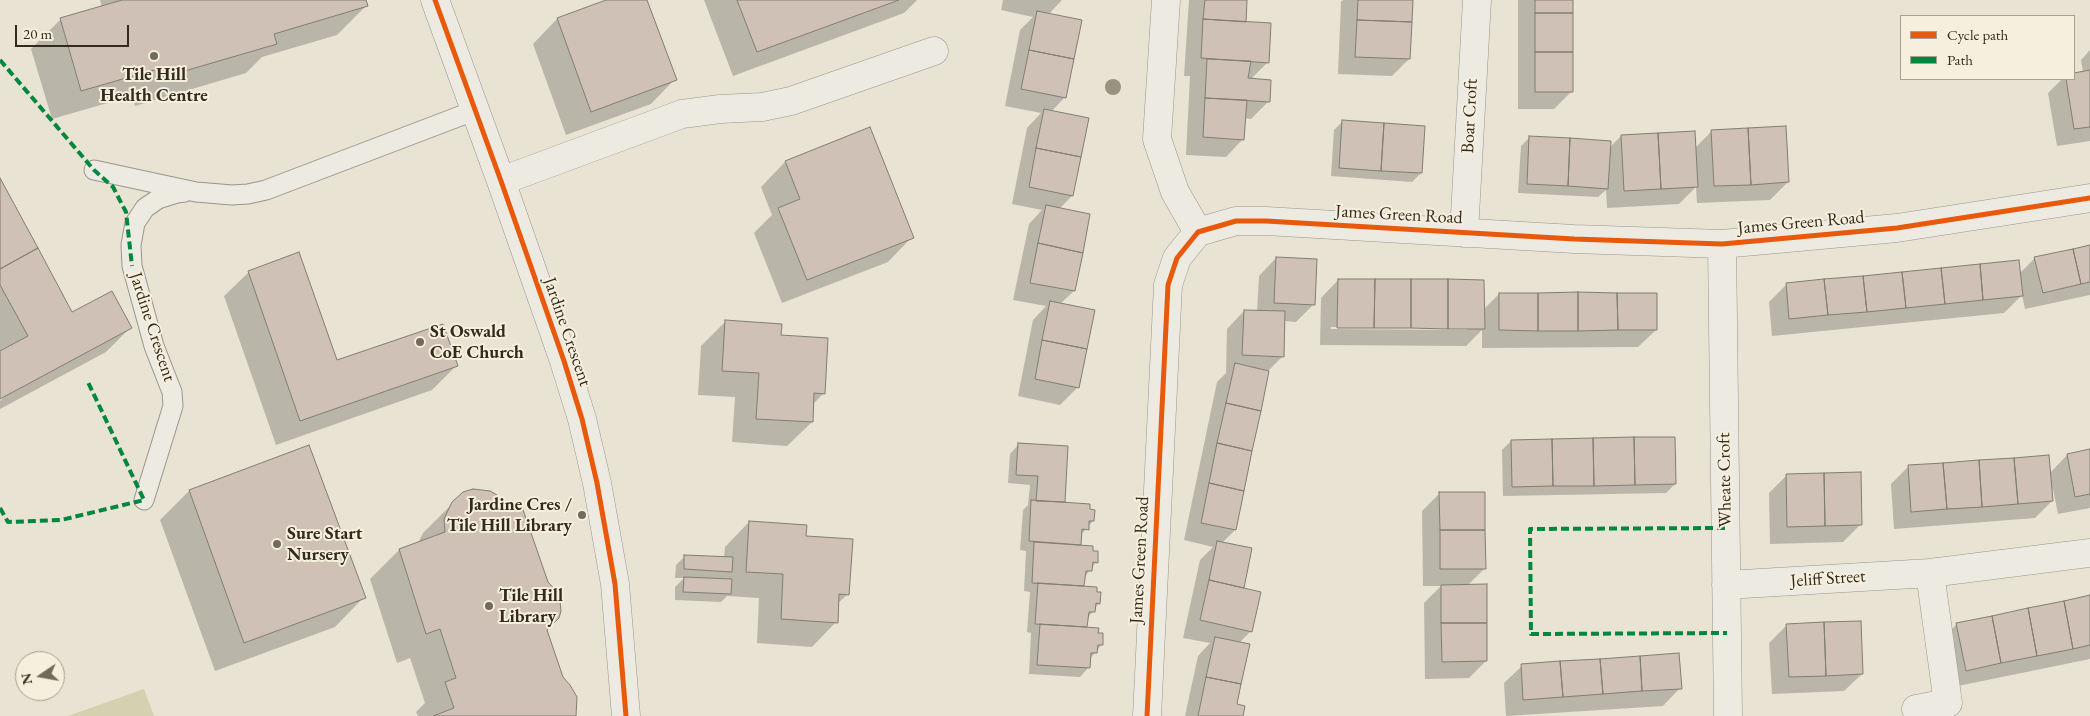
<!DOCTYPE html>
<style>
body{margin:0}
#map{position:relative;width:2090px;height:716px;overflow:hidden;background:#e8e3d3;font-family:"EB Garamond",serif}
canvas{display:block}
.legend{position:absolute;left:1900px;top:15px;width:175px;height:65px;box-sizing:border-box;background:#f6efdd;border:1px solid #a8a091;margin:0;padding:6px 9px;list-style:none;font-size:15px;color:#33291e}
.legend li{display:flex;align-items:center;gap:10px;height:25px}
.legend b{width:25px;border:1px solid #a8a091}
.north{position:absolute;left:15px;top:651px;width:50px;height:50px;box-sizing:border-box;background:#f6efdd;border:1px solid #a8a091;border-radius:50%;rotate:258deg;font-size:14px;font-weight:700;line-height:20px;text-align:center;color:#33291e}
.north::after{content:'';display:block;margin:auto;width:18px;height:22px;background:#726a5d;clip-path:polygon(50% 0,100% 100%,50% 72%,0 100%)}
.scale{position:absolute;left:15px;top:25px;width:114px;height:22px;box-sizing:border-box;border:2px solid #33291e;border-top:0;padding-left:6px;font-size:15px;line-height:18px;white-space:nowrap;color:#33291e;-webkit-text-stroke:4px #f6efdd;paint-order:stroke}
</style>
<div id="map">
<canvas width="2090" height="716"></canvas>
<ul class="legend">
<li><b style="height:6px;background:#e8590c"></b>Cycle path</li>
<li><b style="height:6px;background:#00873e"></b>Path</li>
</ul>
<div class="north">N</div>
<div class="scale">20 m</div>
</div>
<script>
const ctx = document.querySelector('canvas').getContext('2d');
ctx.lineJoin = 'round';
function fillPath(path, color) { ctx.fillStyle = color; ctx.fill(path, 'evenodd'); }
const shape = rows => new Path2D(rows.map(r => 'M' + r).join(''));
function trace(path, color, width, dash) { ctx.strokeStyle = color; ctx.lineWidth = width; ctx.lineCap = dash ? 'butt' : 'round'; ctx.setLineDash(dash || []); ctx.stroke(path); }
function label(font, color, halo, rows, align = 'center') {
  ctx.font = font + ' "EB Garamond",serif'; ctx.lineWidth = 4; ctx.setLineDash([]); ctx.textBaseline = 'middle'; ctx.strokeStyle = halo; ctx.fillStyle = color; for (const [text, x, y, turn = 0] of rows) {
    ctx.save(); ctx.translate(x, y); ctx.rotate((+turn || 0) * Math.PI / 180); ctx.textAlign = isNaN(turn) ? turn : align; if (halo) ctx.strokeText(text, 0, 0); ctx.fillText(text, 0, 0); ctx.restore();
  }
}
const green = shape([
 [144,689,154,716,68,716]
]);
const shadow = shape([
 [100,0,365,0,366,6,337,35,262,57,246,73,135,106,132,96,52,119,31,49,61,19,102,7],
 [610,0,646,0,675,79,651,104,566,135,533,44,557,19],
 [704,0,917,0,904,13,733,76],
 [1003,0,1062,0,1048,15,1065,97,1051,112,1072,196,1059,209,1074,291,1060,304,1078,387,1060,405,1018,396,1033,320,1046,306,1013,300,1029,224,1042,210,1012,204,1027,128,1041,113,1005,106,1020,30,1033,17,1001,10],
 [1189,0,1246,0,1244,23,1268,62,1250,80,1269,101,1251,119,1245,118,1243,139,1226,157,1186,155,1190,76,1184,76],
 [1343,0,1412,0,1409,59,1392,76,1338,74,1341,2],
 [1518,0,1572,0,1572,91,1554,109,1518,109],
 [2090,50,2090,141,2057,146,2048,93,2062,79,2074,79,2074,74,2083,72,2081,60],
 [1343,121,1421,173,1412,182,1331,176,1334,130],
 [869,128,912,237,888,262,782,303,754,233,772,215,761,187,785,162],
 [1712,131,1788,182,1770,200,1697,203,1696,187,1679,204,1607,208,1606,190,1598,197,1518,193,1521,146,1530,137,1609,148,1621,136,1695,148],
 [0,181,72,314,130,328,106,352,0,409,0,401,5,396,0,397],
 [2090,246,2090,295,2025,309,2022,295,2004,313,1772,336,1769,302,1786,285,2019,274,2035,258],
 [1276,258,1314,304,1296,322,1284,321,1283,356,1267,372,1235,530,1222,543,1251,549,1242,589,1251,631,1239,643,1236,705,1242,716,1185,716,1198,656,1210,643,1183,638,1200,560,1213,547,1184,540,1217,382,1227,372,1226,372,1227,329,1244,311,1257,312,1259,276],
 [249,272,336,362,456,366,432,390,276,445,224,296],
 [1338,280,1483,310,1499,294,1656,330,1638,347,1482,348,1482,330,1466,346,1320,345,1321,298],
 [1331,327,1467,328,1467,330,1331,329],
 [725,322,780,336,824,393,813,404,812,422,787,446,732,442,735,397,698,395,701,346],
 [1511,441,1675,484,1666,493,1503,496,1502,450],
 [1018,445,1067,448,1063,504,1093,521,1080,536,1080,546,1092,552,1096,562,1084,578,1083,587,1099,603,1087,619,1086,628,1097,634,1102,644,1089,660,1088,668,1080,677,1029,674,1031,633,1027,632,1030,592,1024,591,1026,551,1020,550,1023,510,1028,505,1030,485,1008,483,1010,454],
 [2090,451,2090,508,2058,514,2053,489,2051,490,2052,501,2035,518,1894,529,1891,484,1908,467,2050,473,2067,455],
 [1787,475,1860,525,1843,542,1770,544,1769,493],
 [189,491,364,597,335,627,215,671,160,520],
 [1440,493,1485,568,1467,586,1486,661,1469,678,1425,679,1424,603,1441,586,1423,586,1422,511],
 [453,503,545,630,574,716,418,716,416,712,425,703,410,658,397,663,370,579,399,550,418,543,423,533],
 [749,522,848,594,837,604,836,622,812,647,757,643,759,598,727,596,721,602,675,600,675,587,684,578,675,578,676,565,685,556,724,558,725,547],
 [2090,597,2090,659,1948,688,1939,642,1957,624],
 [1787,625,1862,674,1844,691,1772,694,1769,643],
 [1522,666,1680,688,1663,706,1506,716,1504,683]
]);
const building = shape([
 [122,0,366,0,368,6,274,34,277,44,164,77,161,68,81,91,60,18,122,0],
 [606,0,647,0,677,80,591,112,557,18,606,0],
 [737,0,899,0,757,52,737,0],
 [1205,0,1247,0,1246,22,1203,19,1205,0],
 [1358,0,1413,0,1412,22,1357,20,1358,0],
 [1535,0,1573,0,1573,13,1535,13,1535,0],
 [1037,11,1082,20,1074,59,1029,50,1037,11],
 [1535,13,1573,13,1573,52,1535,52,1535,13],
 [1203,19,1271,23,1269,63,1201,58,1203,19],
 [1357,20,1412,22,1410,59,1355,57,1357,20],
 [1029,50,1074,59,1066,98,1021,89,1029,50],
 [1535,52,1573,52,1573,92,1535,92,1535,52],
 [1207,59,1251,61,1248,78,1271,80,1270,102,1205,98,1207,59],
 [2090,70,2090,127,2074,129,2066,79,2074,79,2074,73,2090,70],
 [1205,98,1247,100,1244,140,1203,137,1205,98],
 [1044,109,1089,118,1081,157,1036,148,1044,109],
 [1342,120,1384,123,1381,171,1339,168,1342,120],
 [1384,123,1425,126,1422,173,1381,171,1384,123],
 [1786,126,1789,182,1751,185,1748,128,1786,126],
 [870,127,914,238,807,280,778,208,800,199,785,161,870,127],
 [1748,128,1751,185,1714,186,1711,130,1748,128],
 [1695,131,1698,187,1661,189,1658,133,1695,131],
 [1658,133,1661,189,1624,191,1621,135,1658,133],
 [1529,136,1570,138,1568,186,1527,184,1529,136],
 [1570,138,1611,141,1608,189,1568,186,1570,138],
 [1036,148,1081,157,1073,196,1029,187,1036,148],
 [0,178,38,248,0,269,0,178],
 [1046,205,1090,214,1083,253,1038,243,1046,205],
 [1038,243,1083,253,1075,291,1030,283,1038,243],
 [2090,245,2090,282,2081,284,2073,249,2090,245],
 [38,248,72,312,112,291,132,328,0,399,0,351,28,336,0,285,0,269,38,248],
 [2073,249,2081,284,2043,293,2034,257,2073,249],
 [299,252,337,360,443,324,458,366,300,421,248,271,299,252],
 [1276,257,1317,259,1315,305,1274,303,1276,257],
 [2019,260,2023,296,1983,300,1980,264,2019,260],
 [1980,264,1983,300,1945,304,1941,268,1980,264],
 [1941,268,1945,304,1906,308,1902,272,1941,268],
 [1902,272,1906,308,1867,312,1863,276,1902,272],
 [1863,276,1867,312,1828,315,1824,279,1863,276],
 [1338,279,1375,279,1374,328,1337,328,1338,279],
 [1375,279,1411,279,1411,328,1374,328,1375,279],
 [1411,279,1448,279,1448,329,1411,328,1411,279],
 [1448,279,1484,280,1485,329,1448,329,1448,279],
 [1824,279,1828,315,1789,319,1786,283,1824,279],
 [1578,292,1578,331,1538,331,1538,293,1578,292],
 [1578,292,1617,293,1618,330,1578,331,1578,292],
 [1499,293,1538,293,1538,331,1499,330,1499,293],
 [1617,293,1657,293,1657,330,1618,330,1617,293],
 [1050,301,1095,310,1087,349,1042,340,1050,301],
 [1244,310,1285,311,1284,357,1242,355,1244,310],
 [725,320,782,324,781,335,828,338,825,394,814,393,813,422,756,419,759,373,722,371,725,320],
 [1042,340,1087,349,1079,388,1035,379,1042,340],
 [1235,363,1269,371,1261,411,1226,403,1235,363],
 [1226,403,1261,411,1252,451,1217,443,1226,403],
 [1634,437,1635,485,1594,486,1593,438,1634,437],
 [1634,437,1675,437,1676,484,1635,485,1634,437],
 [1593,438,1594,486,1553,486,1552,439,1593,438],
 [1552,439,1553,486,1512,487,1511,440,1552,439],
 [1018,443,1068,446,1065,502,1036,501,1038,476,1016,475,1018,443],
 [1217,443,1252,451,1244,491,1209,483,1217,443],
 [309,445,366,598,244,643,189,490,309,445],
 [2090,449,2090,494,2075,497,2067,454,2090,449],
 [2049,455,2053,501,2018,504,2014,458,2049,455],
 [2014,458,2018,504,1982,507,1979,460,2014,458],
 [1979,460,1982,507,1947,509,1943,463,1979,460],
 [1943,463,1947,509,1911,512,1908,465,1943,463],
 [1861,472,1862,525,1825,526,1824,473,1861,472],
 [1824,473,1825,526,1787,527,1786,474,1824,473],
 [1209,483,1244,491,1236,530,1201,523,1209,483],
 [473,489,490,491,497,495,503,501,507,510,521,504,548,582,557,592,560,601,561,611,559,618,547,630,563,677,570,685,577,697,576,716,433,716,454,708,445,682,456,678,440,629,426,634,399,549,445,532,444,519,452,502,463,492,473,489],
 [1439,492,1485,492,1485,530,1440,530,1439,492],
 [1031,500,1090,504,1090,509,1095,510,1094,521,1089,521,1089,530,1082,529,1081,545,1029,541,1031,500],
 [749,521,807,525,806,536,853,539,849,595,839,594,838,623,781,619,783,574,746,572,749,521],
 [1440,530,1485,530,1486,569,1440,569,1440,530],
 [1217,541,1252,548,1244,588,1209,580,1217,541],
 [1034,542,1093,546,1093,551,1098,551,1098,563,1093,562,1092,571,1086,571,1084,586,1032,583,1034,542],
 [684,555,733,557,732,572,684,569,684,555],
 [684,577,732,579,731,594,683,592,684,577],
 [1209,580,1261,592,1252,632,1200,620,1209,580],
 [1038,583,1097,587,1097,592,1101,592,1100,604,1096,603,1095,612,1089,612,1087,627,1035,624,1038,583],
 [1487,584,1487,623,1441,623,1441,585,1487,584],
 [2090,595,2090,645,2073,649,2064,601,2090,595],
 [2064,601,2073,649,2037,656,2028,608,2064,601],
 [2028,608,2037,656,2001,663,1992,616,2028,608],
 [1992,616,2001,663,1966,671,1956,623,1992,616],
 [1861,621,1863,674,1826,676,1824,622,1861,621],
 [1824,622,1826,676,1789,677,1786,624,1824,622],
 [1441,623,1487,623,1487,661,1442,662,1441,623],
 [1040,624,1099,628,1098,633,1103,633,1103,645,1098,645,1097,653,1091,653,1090,668,1037,665,1040,624],
 [1215,637,1250,644,1241,684,1206,677,1215,637],
 [1679,653,1682,689,1642,691,1640,656,1679,653],
 [1640,656,1642,691,1603,694,1600,659,1640,656],
 [1600,659,1603,694,1563,697,1560,661,1600,659],
 [1560,661,1563,697,1523,700,1521,664,1560,661],
 [1206,677,1241,684,1237,704,1245,706,1243,716,1198,716,1206,677]
]);
const lane = shape([
 [94,170,196,192,232,195,248,194,266,190,476,110],
 [144,500,173,406,172,392,154,346,132,266,131,245,135,223,145,208,158,199,177,193,185,192]
]);
const street = shape([
 [435,0,501,181,564,361,582,419,597,483,615,584,626,716],
 [1166,0,1157,139,1175,192,1198,232],
 [501,181,682,114,720,109,762,107,791,101,934,51],
 [1464,233,1477,0],
 [1722,244,1728,716],
 [1726,585,1930,573,2090,553],
 [1916,709,1948,703,1930,573],
 [1147,716,1168,285,1177,258,1198,232,1236,221,1266,221,1574,239,1722,244,1897,228,2090,198]
]);
const quiet = shape([
 [0,60,94,170,113,187,126,212,132,266],
 [0,508,8,522,61,520,144,500,87,380],
 [1725,528,1530,529,1531,634,1727,633]
]);
const cycleway = shape([
 [435,0,501,181,564,361,582,419,597,483,615,584,626,716],
 [1147,716,1168,285,1177,258,1198,232,1236,221,1266,221,1574,239,1722,244,1897,228,2090,198]
]);
const trees = [
 [1113,87]
];
const markers = [
 [154,56,5,"#726a5d"],
 [420,342,5,"#726a5d"],
 [582,515,5,"#726a5d"],
 [277,544,5,"#726a5d"],
 [489,606,5,"#726a5d"]
];
const poiNames = [
 ["Tile Hill",154,75,"center"],
 ["Health Centre",154,96,"center"],
 ["St Oswald",430,332],
 ["CoE Church",430,353],
 ["Jardine Cres /",572,505,"right"],
 ["Tile Hill Library",572,526,"right"],
 ["Sure Start",287,534],
 ["Nursery",287,555],
 ["Tile Hill",499,596],
 ["Library",499,617]
];
const streetNames = [
 ["Boar Croft",1470,116,-87],
 ["James Green Road",1399,215,3],
 ["James Green Road",1801,223,-5],
 ["Jardine Crescent",152,327,72],
 ["Jardine Crescent",567,332,71],
 ["Wheate Croft",1725,480,-91],
 ["James Green Road",1140,560,-87],
 ["Jeliff Street",1828,579,-4]
];
fillPath(green, '#d3d1af');
fillPath(shadow, '#0003');
fillPath(building, '#cfc1b5');
trace(building, '#817d73', 1);
trace(lane, '#9a958c', 21);
trace(street, '#9a958c', 29);
trace(lane, '#edeae2', 19);
trace(street, '#edeae2', 28);
trace(quiet, '#00873e', 4, [8, 4]);
trace(cycleway, '#e8590c', 5);
ctx.fillStyle = '#98927f';
for (const [x, y] of trees) { ctx.beginPath(); ctx.arc(x, y, 8, 0, 2 * Math.PI); ctx.fill(); }
for (const [x, y, r, color] of markers) { const dot = new Path2D(); dot.arc(x, y, r, 0, 2 * Math.PI); ctx.fillStyle = color; ctx.fill(dot); trace(dot, '#f6efdd', 2); }
label('bold 18px', '#33291e', '#f6efdd', poiNames, 'left');
label('18px', '#33291e', '#f6efdd', streetNames);
</script>
